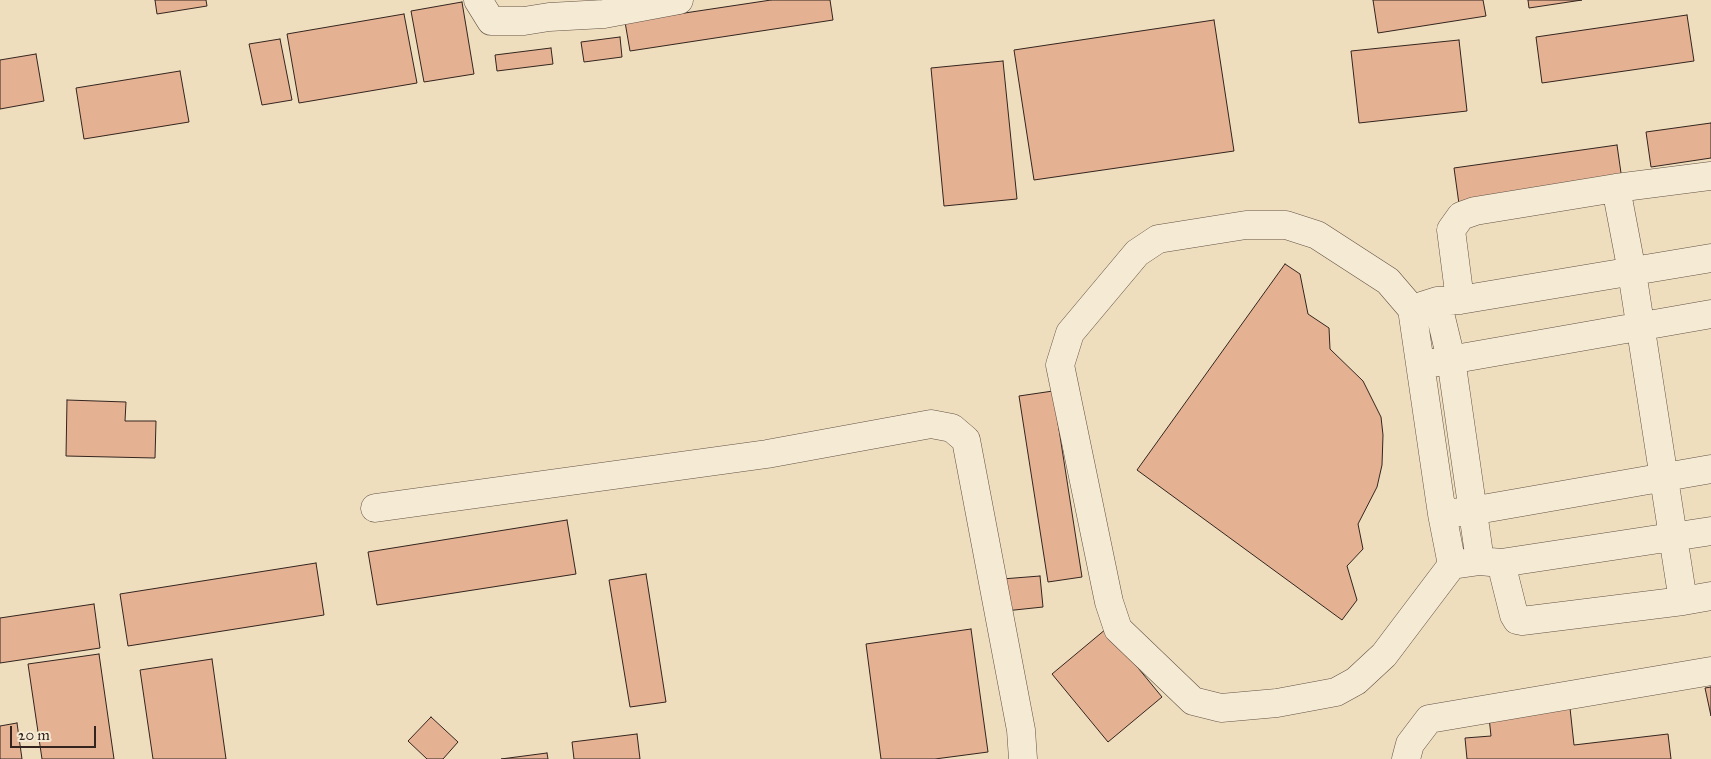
<!DOCTYPE html>
<style>
body{margin:0}
#map{position:relative;width:1711px;height:759px;overflow:hidden;background:#efdebd;font-family:"IM FELL Great Primer",serif}
canvas{display:block}
.scale{position:absolute;left:10px;top:726px;width:86px;height:22px;box-sizing:border-box;border:2px solid #33241e;border-top:0;padding-left:6px;font-size:15px;line-height:18px;white-space:nowrap;color:#33241e;-webkit-text-stroke:4px #f5ead4;paint-order:stroke}
</style>
<div id="map">
<canvas width="1711" height="759"></canvas>
<div class="scale">20 m</div>
</div>
<script>
const ctx = document.querySelector('canvas').getContext('2d');
ctx.lineJoin = 'round';
function fillPath(path, color) { ctx.fillStyle = color; ctx.fill(path, 'evenodd'); }
const shape = rows => new Path2D(rows.map(r => 'M' + r).join(''));
function trace(path, color, width, dash) { ctx.strokeStyle = color; ctx.lineWidth = width; ctx.lineCap = dash ? 'butt' : 'round'; ctx.setLineDash(dash || []); ctx.stroke(path); }
const building = shape([
 [155,0,206,0,207,6,157,14,155,0],
 [771,0,830,0,833,20,630,51,625,22,771,0],
 [1373,0,1483,0,1486,16,1378,33,1373,0],
 [1528,0,1582,0,1529,8,1528,0],
 [462,2,474,74,424,82,411,11,462,2],
 [404,14,417,83,299,103,287,34,404,14],
 [1687,15,1694,61,1542,83,1536,37,1687,15],
 [1214,20,1234,151,1034,180,1014,50,1214,20],
 [620,37,622,57,584,62,581,42,620,37],
 [280,39,292,100,262,105,249,44,280,39],
 [1459,40,1467,111,1359,123,1351,51,1459,40],
 [551,48,553,64,497,71,495,55,551,48],
 [36,54,44,101,0,109,0,60,36,54],
 [1003,61,1017,199,944,206,931,68,1003,61],
 [180,71,189,122,84,139,76,88,180,71],
 [1711,123,1711,158,1651,167,1646,132,1711,123],
 [1617,145,1622,180,1459,204,1454,168,1617,145],
 [1285,264,1300,274,1308,314,1329,328,1330,349,1363,381,1381,417,1383,435,1382,465,1377,487,1358,524,1363,549,1347,566,1357,600,1342,620,1137,470,1285,264],
 [1053,391,1082,577,1048,582,1019,396,1053,391],
 [67,400,126,402,125,421,156,421,155,458,66,456,67,400],
 [567,520,576,574,377,605,368,552,567,520],
 [316,563,324,615,128,646,120,594,316,563],
 [646,574,666,702,630,707,609,580,646,574],
 [1040,576,1043,607,1005,611,1002,579,1040,576],
 [94,604,100,648,0,663,0,618,94,604],
 [971,629,988,752,935,759,881,759,866,644,971,629],
 [1106,629,1162,697,1108,742,1052,674,1106,629],
 [99,654,114,759,42,759,28,664,99,654],
 [212,659,226,759,153,759,140,670,212,659],
 [1711,687,1711,716,1705,688,1711,687],
 [1570,708,1574,745,1668,734,1671,759,1467,759,1465,738,1491,736,1489,717,1570,708],
 [431,717,458,742,443,759,427,759,408,741,431,717],
 [17,723,22,759,0,759,0,726,17,723],
 [637,734,640,759,574,759,572,742,637,734],
 [547,753,548,759,501,759,547,753]
]);
const minor = shape([
 [478,0,491,21,524,21,549,17,604,14,679,0],
 [1616,188,1632,272,1683,601],
 [1711,258,1460,300,1437,301,1412,309,1442,514,1452,565,1480,561,1501,563,1711,531],
 [1460,300,1451,230,1461,216,1475,211,1616,188,1711,176],
 [1437,301,1451,359,1480,561],
 [1412,309,1388,281,1317,235,1286,225,1246,225,1158,239,1137,253,1070,333,1060,365,1109,602,1118,629,1193,701,1221,708,1277,703,1336,692,1356,681,1384,655,1452,565],
 [1421,365,1711,314],
 [375,508,767,454,931,424,952,428,966,440,1021,730,1023,759],
 [1442,514,1471,511,1711,469],
 [1501,563,1514,615,1517,620,1522,621,1683,601,1711,596],
 [1406,759,1410,744,1429,719,1711,671]
]);
fillPath(building, '#e4b293');
trace(building, '#33241e', 1);
trace(minor, '#625246', 29);
trace(minor, '#f5ead4', 28);
</script>
